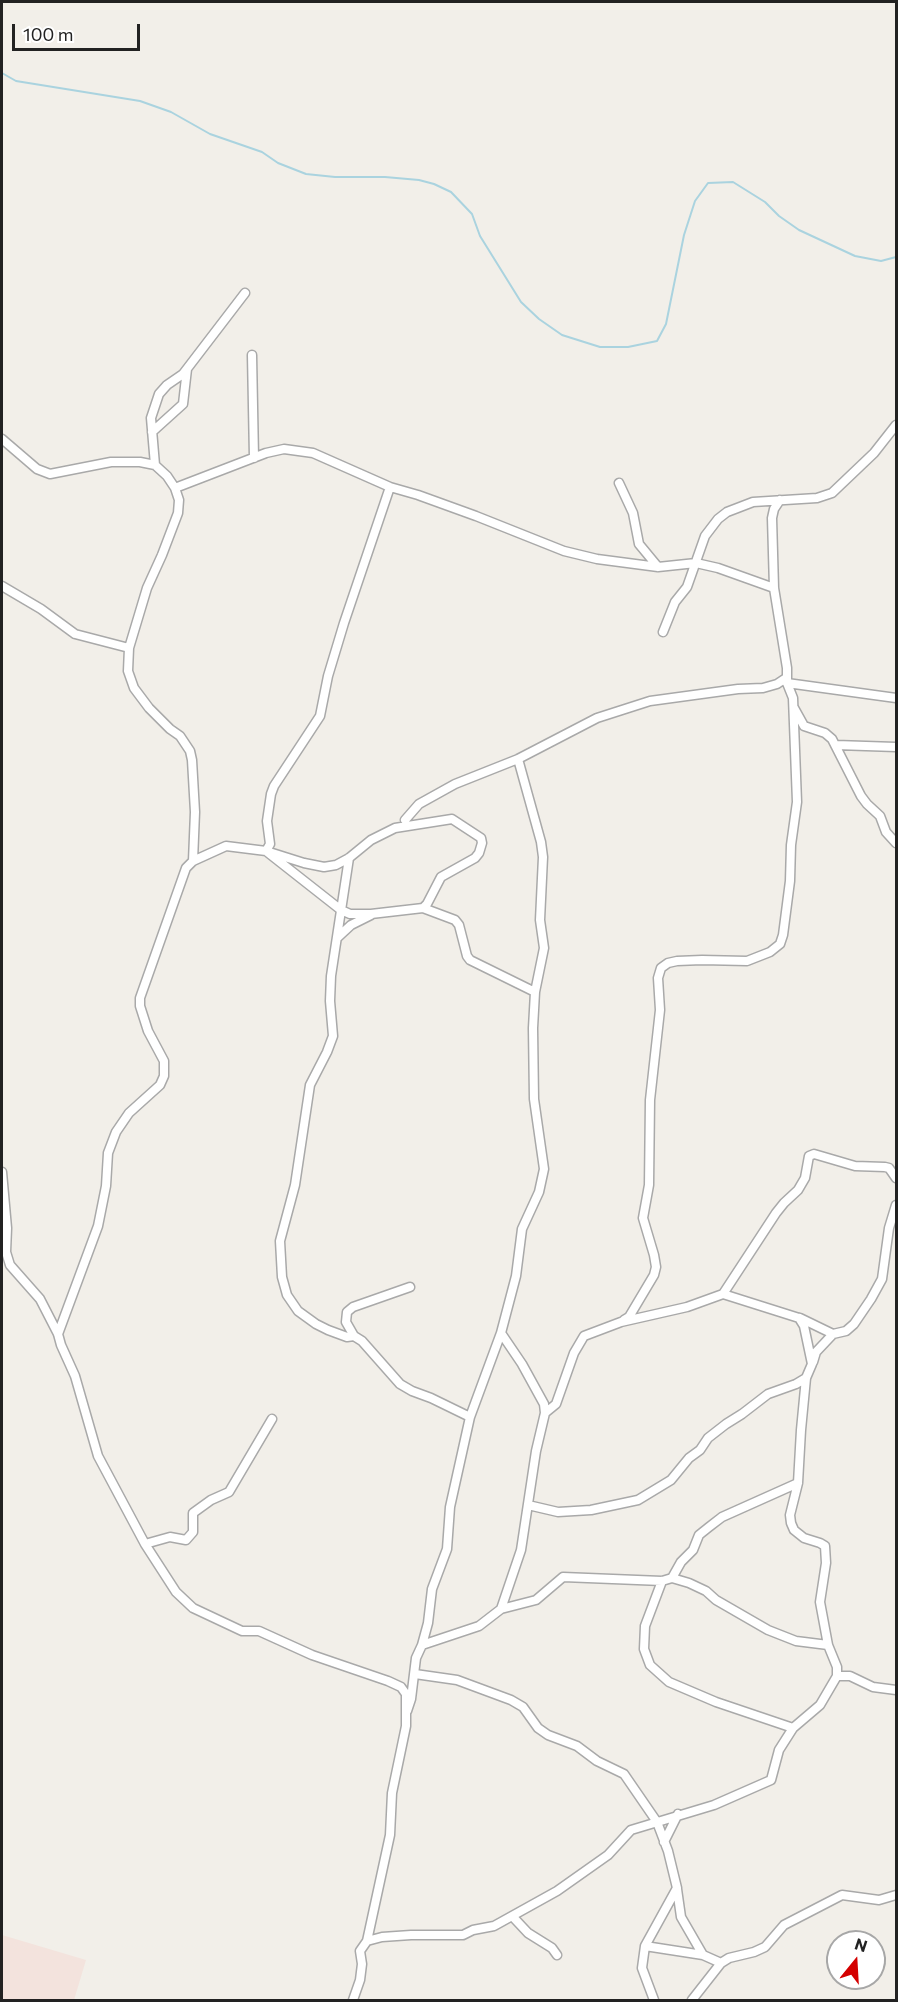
<!DOCTYPE html>
<style>
body{margin:0}
#map{position:relative;width:898px;height:2002px;overflow:hidden;background:#f2efe9;font-family:Commissioner,sans-serif}
canvas{display:block}
.frame{position:absolute;inset:0;border:3px solid #222;pointer-events:none}
.north{position:absolute;left:826px;top:1930px;width:60px;height:60px;box-sizing:border-box;background:#fff;border:2px solid #a7a7a7;border-radius:50%;rotate:18deg;font-size:16px;font-weight:700;line-height:24px;text-align:center;color:#222}
.north::after{content:'';display:block;margin:auto;width:21px;height:27px;background:#d40000;clip-path:polygon(50% 0,100% 100%,50% 72%,0 100%)}
.scale{position:absolute;left:12px;top:24px;width:128px;height:27px;box-sizing:border-box;border:3px solid #222;border-top:0;padding-left:8px;font-size:18px;line-height:21px;white-space:nowrap;color:#222;-webkit-text-stroke:4px #fff;paint-order:stroke}
</style>
<div id="map">
<canvas width="898" height="2002"></canvas>
<div class="frame"></div>
<div class="north">N</div>
<div class="scale">100 m</div>
</div>
<script>
const ctx = document.querySelector('canvas').getContext('2d');
ctx.lineJoin = 'round';
function fillPath(path, color) { ctx.fillStyle = color; ctx.fill(path, 'evenodd'); }
const shape = rows => new Path2D(rows.map(r => 'M' + r).join(''));
function trace(path, color, width, dash) { ctx.strokeStyle = color; ctx.lineWidth = width; ctx.lineCap = dash ? 'butt' : 'round'; ctx.setLineDash(dash || []); ctx.stroke(path); }
const military = shape([
 [2,1935,86,1960,74,2000,2,2000]
]);
const stream = shape([
 [2,73,16,81,140,101,171,112,210,134,262,152,278,163,306,174,335,177,385,177,419,180,434,184,451,192,472,214,480,236,521,302,539,319,562,335,600,347,628,347,657,341,666,324,684,235,695,201,708,183,733,182,765,202,779,216,799,230,855,256,881,261,896,257]
]);
const minor = shape([
 [252,355,254,458],
 [152,432,183,404,187,369],
 [2,439,37,469,50,474,111,462,140,462,155,465,167,476,175,488,179,500,178,513,162,555,147,588,129,648,128,671,134,688,149,708,170,729,180,736,190,751,192,760,195,812,193,861],
 [155,465,151,418,159,394,167,385,183,374,245,293],
 [619,483,633,513,639,544,658,567],
 [175,488,266,453,284,449,313,453,390,487,418,495,476,516,564,551,597,559,658,567,696,563,718,568,774,588],
 [2,586,41,609,75,634,129,648],
 [663,632,675,602,687,587,705,536,718,519,727,512,753,502,817,498,832,493,874,453,896,425],
 [787,683,896,698],
 [794,708,804,726,825,733,832,739,861,796,867,804,880,816,886,832,896,843],
 [836,745,896,747],
 [518,759,541,842,543,857,540,920,544,948,535,992,533,1028,534,1099,544,1169,539,1192,522,1229,516,1276,501,1333,522,1364,544,1404,545,1413],
 [405,820,419,804,455,784,518,759,597,718,650,701,738,689,763,688,777,684,786,678],
 [266,851,270,844,267,821,271,794,274,786,320,716,328,676,344,623,390,487],
 [349,858,331,976,330,1001,333,1036,327,1052,310,1085,295,1185,280,1241,282,1277,287,1295,298,1311,316,1324,328,1330,347,1337,354,1336],
 [423,908,455,920,459,925,467,956,470,960,535,992],
 [337,938,351,925,371,915],
 [2,1172,7,1228,6,1252,10,1265,40,1299,58,1334,61,1345,75,1376,98,1456,145,1544,176,1592,193,1608,242,1631,259,1631,312,1655,388,1681,401,1687,406,1694,406,1726,392,1793,390,1835,367,1941,360,1951,362,1964,360,1980,353,2000],
 [410,1287,353,1307,347,1312,346,1322,354,1336,362,1341,400,1384,412,1391,431,1398,470,1417],
 [723,1294,776,1213,784,1203,798,1190,805,1178,809,1156,814,1154,855,1166,885,1167,889,1168,896,1178],
 [800,1318,833,1334,846,1331,854,1324,871,1299,882,1279,889,1228,896,1205],
 [624,1320,629,1317,654,1275,656,1267,654,1255,643,1218,649,1185,650,1100,660,1010,658,978,661,968,668,963,677,961,702,960,747,961,770,952,780,944,783,935,790,881,791,845,797,802,793,698,787,683,787,668,774,588,772,518,774,509,780,500],
 [58,1334,98,1226,106,1186,108,1153,116,1132,129,1113,160,1085,164,1076,164,1061,148,1031,140,1006,140,998,186,868,193,861,226,846,266,851,304,863,324,867,336,865,349,858,371,840,395,828,452,819,481,838,482,843,479,853,475,858,441,877,427,904,423,908,371,914,350,914,341,910,266,851],
 [813,1362,816,1352,833,1334],
 [528,1505,558,1512,591,1510,638,1500,671,1480,689,1458,700,1450,708,1438,726,1424,742,1414,768,1394,796,1384,806,1378],
 [145,1544,170,1537,186,1540,193,1532,193,1513,211,1500,229,1492,272,1419],
 [672,1578,689,1583,706,1591,716,1600,768,1630,796,1641,828,1645],
 [662,1581,645,1626,644,1649,650,1665,669,1682,716,1702,793,1728],
 [501,1609,536,1600,563,1577,662,1581,672,1578,681,1562,693,1550,699,1535,709,1527,722,1517,798,1483],
 [422,1645,428,1623,432,1589,447,1549,450,1507,470,1417,501,1333],
 [415,1674,457,1680,511,1700,523,1707,538,1728,548,1735,577,1746,597,1761,624,1774,657,1822,668,1851,677,1888,645,1946,642,1968,654,2000],
 [837,1676,850,1676,873,1687,896,1690],
 [664,1842,678,1814],
 [677,1889,681,1917,703,1955],
 [513,1917,528,1933,552,1948,557,1955],
 [367,1941,382,1937,411,1935,463,1935,473,1930,494,1926,557,1891,608,1855,631,1830,714,1805,771,1780,779,1750,793,1728,820,1705,837,1676,837,1667,828,1645,820,1602,826,1563,825,1546,820,1543,804,1538,794,1530,791,1523,790,1515,798,1483,801,1430,806,1378,812,1364,804,1326,799,1318,723,1294,687,1307,621,1322,584,1336,574,1353,556,1404,545,1413,536,1451,521,1550,501,1609,479,1626,422,1645,416,1658,411,1699,407,1711],
 [645,1946,703,1955,721,1963],
 [692,2000,721,1963,729,1958,754,1952,765,1947,784,1925,842,1895,879,1900,896,1895]
]);
fillPath(military, '#f3e3dd');
trace(stream, '#aad3df', 2);
trace(minor, '#a9a9a9', 11);
trace(minor, '#fff', 8);
</script>
